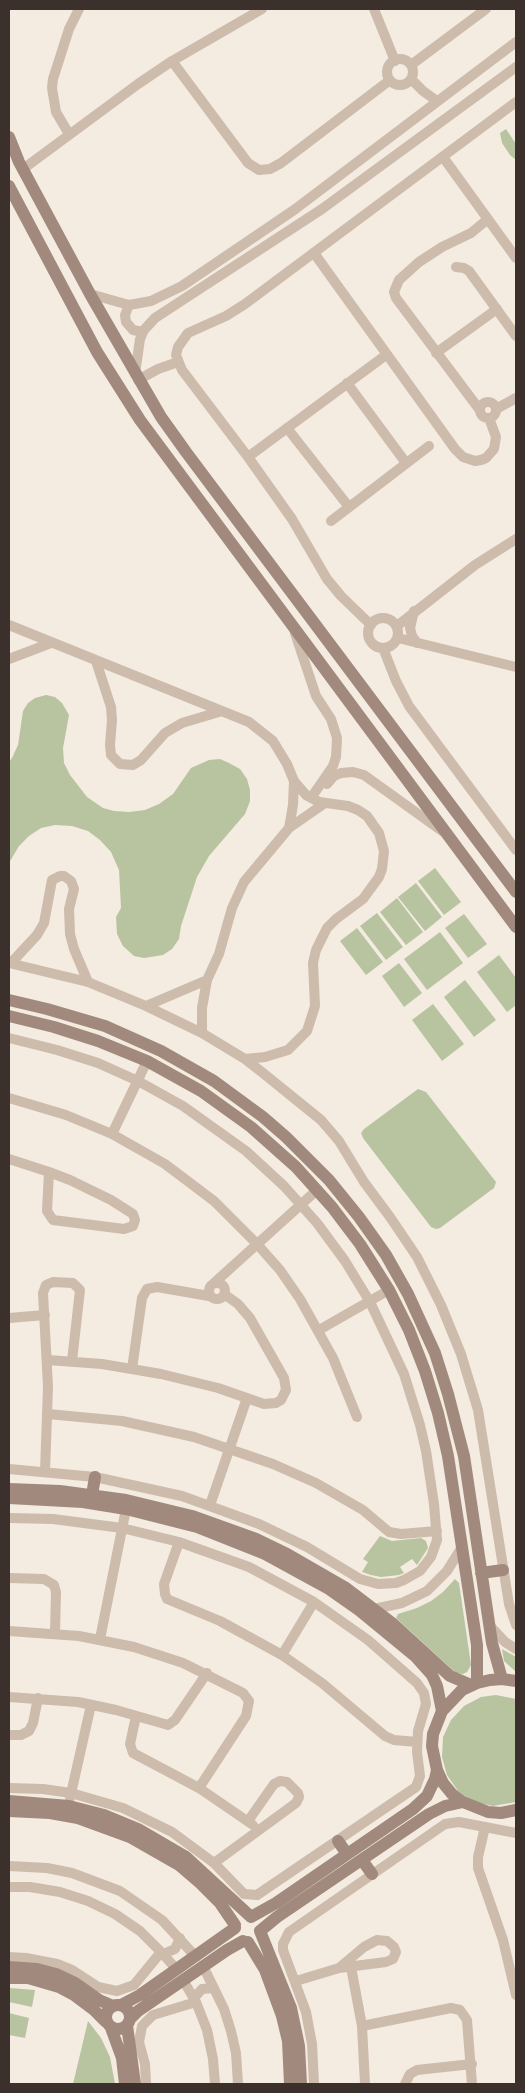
<!DOCTYPE html>
<style>
body{margin:0}
#map{position:relative;width:525px;height:2093px;overflow:hidden;background:#f4ebe1;font-family:Jost,sans-serif}
canvas{display:block}
.frame{position:absolute;inset:0;border:10px solid #3b302b;pointer-events:none}
</style>
<div id="map">
<canvas width="525" height="2093"></canvas>
<div class="frame"></div>
</div>
<script>
const ctx = document.querySelector('canvas').getContext('2d');
ctx.lineJoin = 'round';
function fillPath(path, color) { ctx.fillStyle = color; ctx.fill(path, 'evenodd'); }
const shape = rows => new Path2D(rows.map(r => 'M' + r).join(''));
function trace(path, color, width, dash) { ctx.strokeStyle = color; ctx.lineWidth = width; ctx.lineCap = dash ? 'butt' : 'round'; ctx.setLineDash(dash || []); ctx.stroke(path); }
const green = shape([
 [506,129,516,144,516,160,510,155,502,143,500,133],
 [46,695,55,697,62,703,69,715,63,748,64,763,70,775,87,797,103,808,114,811,129,812,145,810,159,804,173,794,191,768,209,760,220,759,229,763,240,769,247,779,250,790,250,801,245,814,209,856,197,877,181,926,179,939,172,949,163,955,144,958,134,956,123,946,117,934,116,917,121,908,119,870,111,852,100,840,88,831,72,826,55,825,41,828,29,836,19,846,9,863,9,762,12,758,18,745,23,711,28,703,35,698],
 [435,868,461,902,444,915,418,881],
 [416,883,442,917,425,931,398,897],
 [397,898,423,932,406,945,380,912],
 [377,913,403,947,386,960,360,926],
 [464,914,487,944,468,958,445,928],
 [357,928,383,962,366,975,340,941],
 [440,932,463,963,427,990,404,959],
 [499,955,516,978,516,1005,507,1012,477,972],
 [399,963,422,993,404,1007,382,976],
 [465,980,496,1020,474,1037,444,997],
 [433,1004,464,1044,442,1061,412,1020],
 [418,1089,426,1092,496,1182,494,1188,440,1228,436,1229,431,1227,363,1138,361,1133,364,1129],
 [380,1536,392,1541,421,1538,426,1541,428,1548,417,1565,412,1559,400,1567,404,1573,399,1575,381,1577,371,1575,362,1572,368,1562,363,1559],
 [455,1579,459,1583,471,1665,467,1672,463,1674,456,1673,396,1618,398,1614,417,1608,431,1601,443,1592],
 [502,1649,516,1657,516,1672,504,1661],
 [496,1695,516,1699,516,1802,493,1806,474,1802,458,1791,447,1775,442,1757,443,1737,451,1720,464,1706,481,1697],
 [9,1988,35,1990,32,2007,9,2002],
 [9,2013,29,2018,25,2038,9,2035],
 [88,2021,101,2038,110,2057,115,2084,73,2084]
]);
const street = shape([
 [374,9,395,61],
 '387 72a13 13 0 1 1 26 0a13 13 0 1 1-26 0Z',
 [172,61,248,163,259,170,270,169,281,163,390,80],
 [411,65,486,9],
 [411,79,423,91,437,101],
 [69,134,56,112,52,88,53,79,69,29,79,9],
 [443,157,516,258],
 [23,169,138,84,172,61,262,9],
 [314,253,455,449,463,457,475,461,481,460,486,458,494,449,496,437,489,418],
 [456,267,464,268,469,271,516,336],
 [90,294,129,305,151,301,182,286,294,210,516,42],
 [129,305,125,315,126,322,133,330,143,332],
 [436,353,497,309],
 [135,374,140,339,144,330,155,318,322,209,516,67],
 [138,380,158,369,178,362],
 [347,383,406,463],
 '480 410a8 8 0 1 1 16 0a8 8 0 1 1-16 0Z',
 [479,409,396,298,394,292,399,280,419,262,442,247,471,233,488,219],
 [496,409,516,398],
 [287,428,349,507],
 [248,457,386,355],
 [331,521,429,446],
 [414,611,410,628,412,636,417,643],
 '368 633a15 15 0 1 1 30 0a15 15 0 1 1-30 0Z',
 [9,625,249,722,273,741,287,764,294,781,306,795,319,802,348,806,358,810,367,816,379,833,384,851,382,869,379,877,363,899,336,919,327,928,316,950,313,963,315,1006,307,1031,288,1050,265,1057,245,1059],
 [371,625,341,596,327,579,292,519,248,457,182,370,176,355,178,347,188,333,226,316,245,304,516,102],
 [397,626,475,565,516,539],
 [295,633,316,696,331,719,337,738,336,757,333,766,311,798],
 [398,638,516,667],
 [383,648,396,681,409,706,516,850],
 [9,659,51,643],
 [96,661,111,707,112,720,110,745,111,755,120,764,133,765,141,760,165,733,182,723,222,711],
 [327,784,334,776,341,773,353,772,364,775,442,831],
 [289,828,293,805,294,781],
 [9,963,88,982,146,1006,202,1033,245,1059,263,1073,321,1120,339,1141,364,1182,390,1217,417,1257,441,1305,461,1354,478,1410,509,1604,516,1625],
 [11,963,37,935,44,923,52,880,60,876,64,876,71,881,74,889,69,909,70,934,74,949,88,982],
 [146,1006,207,980],
 [202,1033,202,1008,207,980,219,954,232,908,244,882,289,828,325,803],
 [9,1038,57,1050,98,1063,138,1081,183,1106,246,1151,284,1186,317,1223,345,1261,370,1302,404,1374,420,1425,426,1451,434,1504,437,1540,431,1557,420,1571,404,1580,396,1583,378,1584,360,1579,307,1547,259,1524,182,1496,95,1477,9,1469],
 [9,1098,66,1115,112,1134,165,1164,214,1201,257,1244,280,1270,300,1299,333,1358,357,1417],
 [112,1134,147,1061],
 [9,1159,49,1172,70,1180,111,1200,133,1214,135,1220,133,1226,124,1229,53,1220,47,1211,49,1172],
 '209 1291a8 8 0 1 1 16 0a8 8 0 1 1-16 0Z',
 [213,1284,317,1190],
 [9,1318,45,1315],
 [319,1330,389,1290],
 [48,1360,102,1364,161,1374,218,1388,264,1404,276,1403,281,1400,286,1390,284,1378,250,1318,238,1304,224,1294],
 [132,1369,142,1298,147,1289,157,1287,209,1296],
 [48,1414,122,1421,194,1437,273,1464,316,1483,363,1510,389,1532,401,1534,437,1531],
 [45,1472,48,1387,43,1293,46,1285,53,1282,73,1283,80,1290,72,1361],
 [210,1505,247,1398],
 [9,1518,53,1519,122,1528,179,1542,249,1567,314,1602,368,1640,417,1683,424,1693,426,1704,418,1731,417,1752,420,1776,416,1787,257,1895,244,1894,214,1863,172,1832,123,1808,71,1793,43,1789,9,1788],
 [179,1542,164,1584,165,1594,167,1599,220,1621,282,1655,322,1683,385,1736,394,1740,417,1742],
 [9,1578,44,1579,54,1585,56,1592,55,1633],
 [374,1609,402,1603,427,1591,447,1571,462,1547],
 [489,1625,505,1642,516,1649],
 [9,1631,79,1636,134,1647,183,1663,243,1693,249,1701,246,1716,199,1788],
 [100,1639,126,1509],
 [282,1655,314,1602],
 [9,1697,78,1702,116,1710,168,1725,175,1720,207,1673],
 [136,1716,130,1744,133,1753,199,1788,253,1825],
 [9,1735,21,1735,29,1731,33,1723,38,1698],
 [70,1798,91,1705],
 [485,1827,478,1857,478,1868,503,1940,516,1995],
 [214,1863,296,1803,299,1797,298,1793,287,1782,280,1781,274,1784,248,1821],
 [9,1866,47,1868,72,1873,120,1891,162,1920,196,1957],
 [9,1887,30,1887,60,1892,88,1901,115,1914,140,1931,163,1954,177,1970],
 [163,1954,175,1949,180,1938],
 [9,1957,26,1958,57,1964,72,1970,98,1987,117,1991,134,1985,161,1952],
 [203,1966,224,2009,231,2031,236,2053,238,2084],
 [351,1967,362,2026,365,2084],
 [183,1980,196,2002,207,2030,213,2059,215,2084],
 [296,1981,339,1968,386,1962,393,1959,396,1952,394,1947,387,1941,377,1940,364,1947,339,1968],
 [194,1998,202,1989,214,1988],
 [362,2026,451,2008,460,2010,467,2020,472,2084],
 [146,2084,145,2064,139,2042,142,2026,153,2015,196,2002],
 [314,2084,312,2044,306,2012,283,1950,283,1944,289,1932,445,1824,459,1822,516,1833],
 [405,2084,410,2074,417,2070,472,2064]
]);
const secondary = shape([
 [9,137,19,162,90,294,161,417,186,452,516,892],
 [9,186,97,352,140,420,516,927],
 [9,1000,47,1009,105,1026,161,1051,214,1081,263,1117,286,1137,329,1180,359,1217,386,1255,408,1294,435,1353,448,1394,464,1456,492,1643,502,1679],
 [9,1016,54,1027,98,1041,147,1061,201,1091,251,1127,296,1167,332,1207,360,1244,389,1290,409,1330,425,1371,438,1413,448,1456,477,1645,477,1683],
 [9,1489,60,1491,126,1500,192,1516,256,1539,287,1554,346,1588,392,1623,450,1676,471,1685],
 [92,1495,95,1477],
 [9,1498,83,1502,126,1509,197,1527,265,1554,329,1589,359,1610,415,1656,432,1675,437,1686,442,1711],
 [481,1573,503,1570],
 [516,1681,502,1679,490,1680,477,1683,462,1690,442,1711,433,1734,432,1746,437,1770,443,1783,452,1794,463,1802,488,1812,501,1813,516,1810],
 [9,1801,69,1806,104,1815,138,1829,186,1857,250,1916],
 [9,1811,50,1813,78,1818,130,1837,179,1865,200,1883,220,1903,235,1925],
 [338,1841,347,1854],
 [362,1860,372,1874],
 [251,1917,276,1903,413,1809,427,1796,435,1779,437,1770],
 [248,1942,265,1970,282,2016,288,2041,290,2084],
 [9,1967,37,1969,56,1974,75,1983,99,2000,113,2006],
 [9,1978,28,1978,59,1987,74,1995,94,2010,106,2022],
 '106 2017a12 12 0 1 1 24 0a12 12 0 1 1-24 0Z',
 [121,2005,140,1995,235,1928],
 [130,2019,138,2011,227,1950,243,1941],
 [127,2025,135,2084],
 [111,2028,122,2058,125,2084],
 [301,2084,299,2046,291,2008,260,1931,277,1917,429,1814,445,1806,463,1802]
]);
fillPath(green, '#b8c4a0');
trace(street, '#cdbbac', 10);
trace(secondary, '#a18a7d', 12);
</script>
